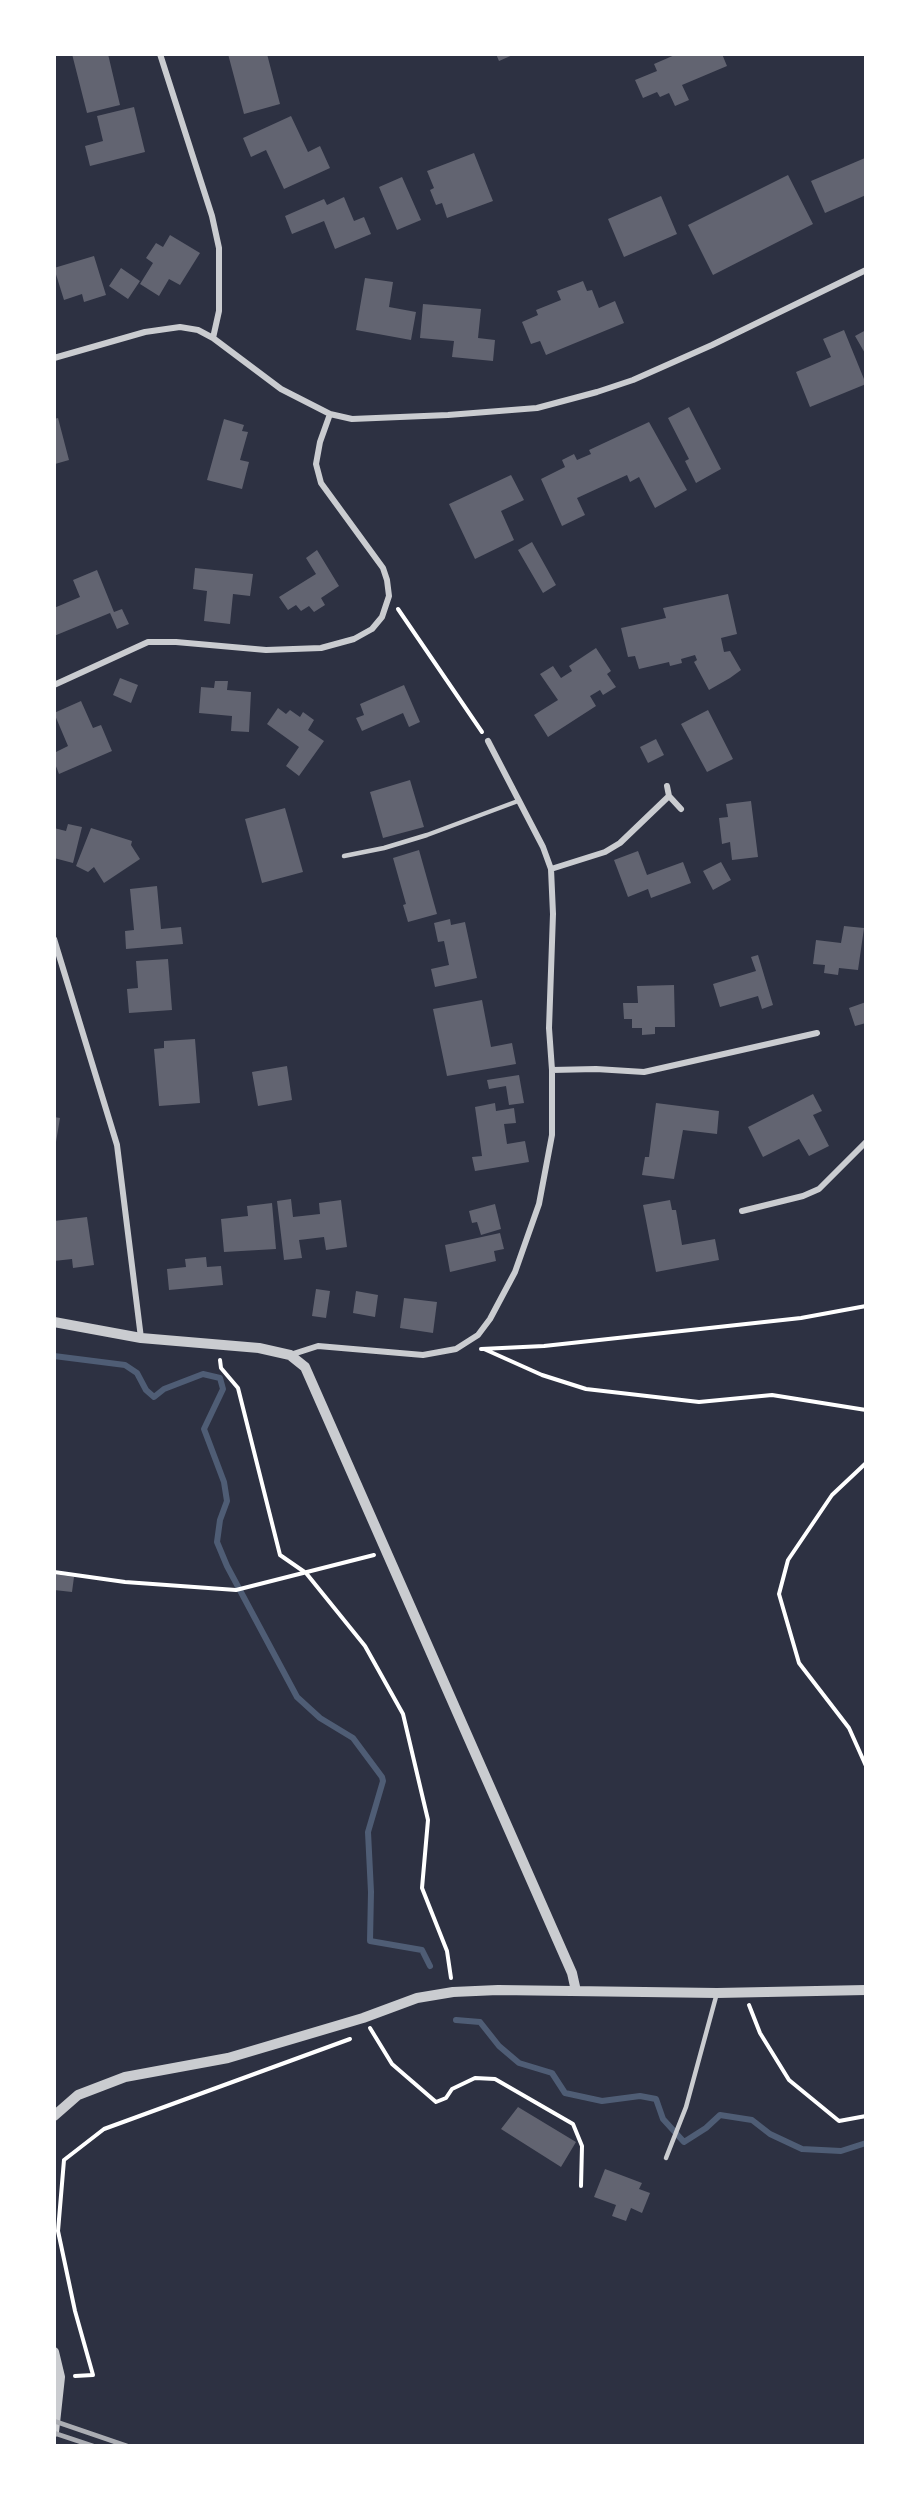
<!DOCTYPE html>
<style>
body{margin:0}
#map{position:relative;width:920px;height:2500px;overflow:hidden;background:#2d3142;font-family:"Source Sans 3",sans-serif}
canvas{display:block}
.frame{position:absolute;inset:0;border:56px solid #fff;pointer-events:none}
</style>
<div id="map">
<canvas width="920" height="2500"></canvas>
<div class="frame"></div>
</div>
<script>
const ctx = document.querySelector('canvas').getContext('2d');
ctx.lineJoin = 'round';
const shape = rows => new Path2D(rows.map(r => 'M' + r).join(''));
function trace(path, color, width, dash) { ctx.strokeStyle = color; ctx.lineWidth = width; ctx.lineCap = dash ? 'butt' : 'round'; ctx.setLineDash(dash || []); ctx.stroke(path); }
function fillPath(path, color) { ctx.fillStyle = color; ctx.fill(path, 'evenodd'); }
const stream = shape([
 [54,1356,125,1365,137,1373,146,1390,154,1397,164,1389,203,1374,220,1378,223,1389,204,1429,224,1482,227,1501,220,1520,217,1542,227,1566,297,1697,320,1718,353,1738,382,1777,383,1781,368,1832,371,1892,370,1941,422,1950,430,1966],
 [456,2020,480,2022,499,2046,519,2063,552,2073,565,2093,602,2101,640,2096,656,2099,663,2119,684,2142,706,2128,720,2115,752,2120,770,2134,802,2149,841,2151,866,2143]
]);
const building = shape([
 [72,54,108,54,120,105,87,113],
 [228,54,267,54,280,104,244,114],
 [496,54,515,54,499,61],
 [677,54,722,54,727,66,682,85,689,100,675,106,669,93,660,97,657,92,643,98,635,80,657,71,654,64],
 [134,107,145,152,90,166,85,146,103,141,97,116],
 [291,116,308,152,320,146,330,168,284,189,266,150,251,157,243,138],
 [474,153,493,201,447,218,442,203,436,205,430,190,434,188,427,171],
 [865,158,866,195,825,213,811,181],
 [788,175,813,224,713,275,688,225],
 [402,177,421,220,397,230,379,187],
 [661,196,677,234,624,257,608,219],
 [344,197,354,221,364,217,371,234,335,249,324,221,292,234,285,216,324,199,327,205],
 [170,235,200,253,180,285,169,279,159,296,140,284,153,263,146,258,156,243,163,247],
 [94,256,106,295,84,302,82,294,64,300,54,268],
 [121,268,140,281,128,299,109,286],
 [365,278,393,282,389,307,416,312,411,340,356,330],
 [583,281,587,291,592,290,599,308,615,301,624,323,546,355,540,341,531,344,522,322,538,315,536,310,561,300,557,291],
 [423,304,481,309,478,338,495,340,493,361,452,357,454,341,420,338],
 [844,330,866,384,810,407,796,372,831,357,823,339],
 [866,330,866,355,855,336],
 [689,407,721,469,696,483,685,461,689,459,668,418],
 [58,418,69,460,55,464,54,419],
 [224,419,244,425,242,431,248,432,240,460,249,462,242,489,207,480],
 [649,422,687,490,655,508,639,477,630,482,627,475,577,498,585,515,562,526,541,479,565,467,562,460,574,454,577,460,591,454,589,450],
 [511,475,524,500,501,511,514,540,475,559,449,504],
 [532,542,556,585,543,593,518,550],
 [317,550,339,586,321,598,325,605,314,612,309,606,301,611,296,605,288,610,279,597,316,574,306,558],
 [195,568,253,574,250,596,233,594,230,624,204,621,207,591,193,589],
 [97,570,114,612,122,609,129,624,117,629,110,613,54,636,54,608,80,597,73,580],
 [728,594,737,634,721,638,724,652,730,651,741,670,730,678,709,690,694,662,697,660,695,655,681,659,682,663,670,666,669,662,639,669,635,656,628,657,621,628,666,618,663,608],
 [596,648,611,671,607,674,616,687,603,695,600,690,590,696,596,706,548,737,534,715,558,700,540,674,553,666,561,678,572,671,569,666],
 [120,678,138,685,131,703,113,695],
 [215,681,228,681,227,690,251,692,249,732,231,731,232,716,199,713,201,687,214,688],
 [404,685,420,722,409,727,403,713,362,731,356,718,364,715,360,704],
 [81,701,93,728,101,725,112,751,59,774,54,761,54,753,68,746,54,713],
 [278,708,286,714,290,710,300,717,303,712,314,720,308,730,324,741,299,776,286,766,299,747,267,724],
 [708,710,733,759,707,772,681,724],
 [656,739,664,755,648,763,640,747],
 [410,780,424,827,383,838,370,792],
 [751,801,758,857,732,860,730,842,722,844,719,818,728,817,726,804],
 [285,808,303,872,262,883,245,819],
 [68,824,82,827,73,863,54,858,54,828,66,831],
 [91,828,132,841,131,845,140,859,104,883,94,867,88,872,76,866],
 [419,850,437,914,408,922,403,905,406,904,393,858],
 [638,851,647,875,683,862,691,883,651,898,648,889,628,897,614,860],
 [721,862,731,880,713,890,703,871],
 [157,886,161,929,181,927,183,944,126,949,125,931,134,930,130,889],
 [450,919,451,925,465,922,477,978,435,987,431,969,449,965,444,941,438,942,434,923],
 [844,926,864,928,858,970,839,968,838,975,824,973,825,965,813,964,816,940,841,943],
 [758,955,773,1005,762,1009,758,996,720,1007,713,984,756,971,751,957],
 [168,959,172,1010,129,1013,127,989,138,988,136,961],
 [674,985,675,1027,655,1027,655,1034,642,1035,642,1028,632,1028,632,1019,624,1019,623,1003,638,1003,637,986],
 [482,1000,491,1047,512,1043,516,1064,447,1076,433,1009],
 [866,1002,866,1023,855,1026,849,1008],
 [195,1039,200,1103,159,1106,154,1049,164,1048,164,1041],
 [287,1066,292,1100,258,1106,252,1072],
 [519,1075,524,1103,509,1105,506,1086,489,1089,487,1080],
 [813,1094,822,1111,813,1115,829,1146,809,1156,799,1139,763,1157,748,1127],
 [495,1103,496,1111,514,1108,516,1123,504,1124,507,1144,525,1141,529,1162,475,1171,472,1157,482,1156,475,1107],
 [656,1103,719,1111,717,1134,683,1130,674,1179,642,1175,645,1157,649,1157],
 [54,1117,60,1118,55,1148,54,1148],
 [291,1199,293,1217,320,1214,319,1203,341,1200,347,1247,326,1250,324,1237,299,1240,302,1258,284,1260,277,1201],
 [670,1200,672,1210,676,1210,682,1245,715,1239,719,1260,656,1272,643,1205],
 [272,1203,276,1249,224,1252,221,1219,248,1216,247,1206],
 [495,1204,501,1229,481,1235,477,1222,472,1223,469,1211],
 [87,1217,94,1265,73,1268,72,1259,54,1261,54,1221],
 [500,1233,504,1249,494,1251,496,1261,450,1272,445,1245],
 [206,1257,207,1267,221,1266,223,1285,169,1290,167,1269,186,1267,185,1259],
 [316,1289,330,1291,326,1318,312,1316],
 [356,1291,378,1295,375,1317,353,1313],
 [404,1298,437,1302,433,1333,400,1328],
 [54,1574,74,1577,72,1592,54,1590],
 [518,2107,576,2142,561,2167,501,2129],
 [605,2169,642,2183,639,2189,650,2193,642,2213,631,2208,626,2221,612,2216,616,2205,594,2197]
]);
const path = shape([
 [398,609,482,732],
 [481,1349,544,1346,801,1318,866,1306],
 [484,1349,542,1375,586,1389,699,1402,772,1395,866,1410],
 [220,1360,221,1368,238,1388,280,1555,306,1573,365,1646,403,1714,428,1820,422,1888,447,1951,451,1978],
 [866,1463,832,1495,788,1560,779,1594,799,1663,849,1728,866,1766],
 [54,1572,125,1582,236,1590,374,1555],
 [749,2005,760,2033,789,2080,839,2121,866,2116],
 [370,2028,392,2064,436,2102,446,2098,452,2089,475,2078,495,2079,573,2124,582,2146,581,2186],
 [75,2376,93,2375,75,2311,58,2231,64,2160,104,2129,350,2039]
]);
const service = shape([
 [344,856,384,848,427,835,518,801],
 [666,2158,686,2107,717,1993]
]);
const minor = shape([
 [160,54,212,216,219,248,219,311,213,338],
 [54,358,145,332,180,327,198,330,213,338,281,389,330,414,352,419,448,415,537,408,597,392,633,380,712,345,866,270],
 [54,685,148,642,176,642,266,650,321,648,354,639,372,629,382,617,389,596,387,580,383,568,321,483,316,464,320,442,330,414],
 [667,786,669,796,681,809],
 [551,869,605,852,620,843,669,796],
 [54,939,117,1145,141,1338],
 [552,1070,596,1069,644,1072,817,1033],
 [742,1211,803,1196,819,1189,866,1142],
 [290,1355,318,1346,423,1355,456,1349,478,1335,490,1319,515,1272,539,1204,552,1135,552,1070,549,1028,553,914,551,869,543,847,488,741]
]);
const tertiary = shape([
 [54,1322,141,1338,259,1348,290,1355,305,1367,572,1973,576,1991],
 [54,2116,78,2095,125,2077,228,2058,363,2018,417,1998,453,1992,498,1990,717,1993,866,1990],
 [54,2352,60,2377,54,2432]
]);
const rail = shape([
 [54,2421,127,2446],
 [54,2433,93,2446]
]);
trace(stream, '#4f5d75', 6);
fillPath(building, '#626471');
trace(path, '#fff', 4);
trace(service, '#caccd0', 4.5);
trace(minor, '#caccd0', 6);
trace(tertiary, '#caccd0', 10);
trace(rail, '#abadb3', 4.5);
</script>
